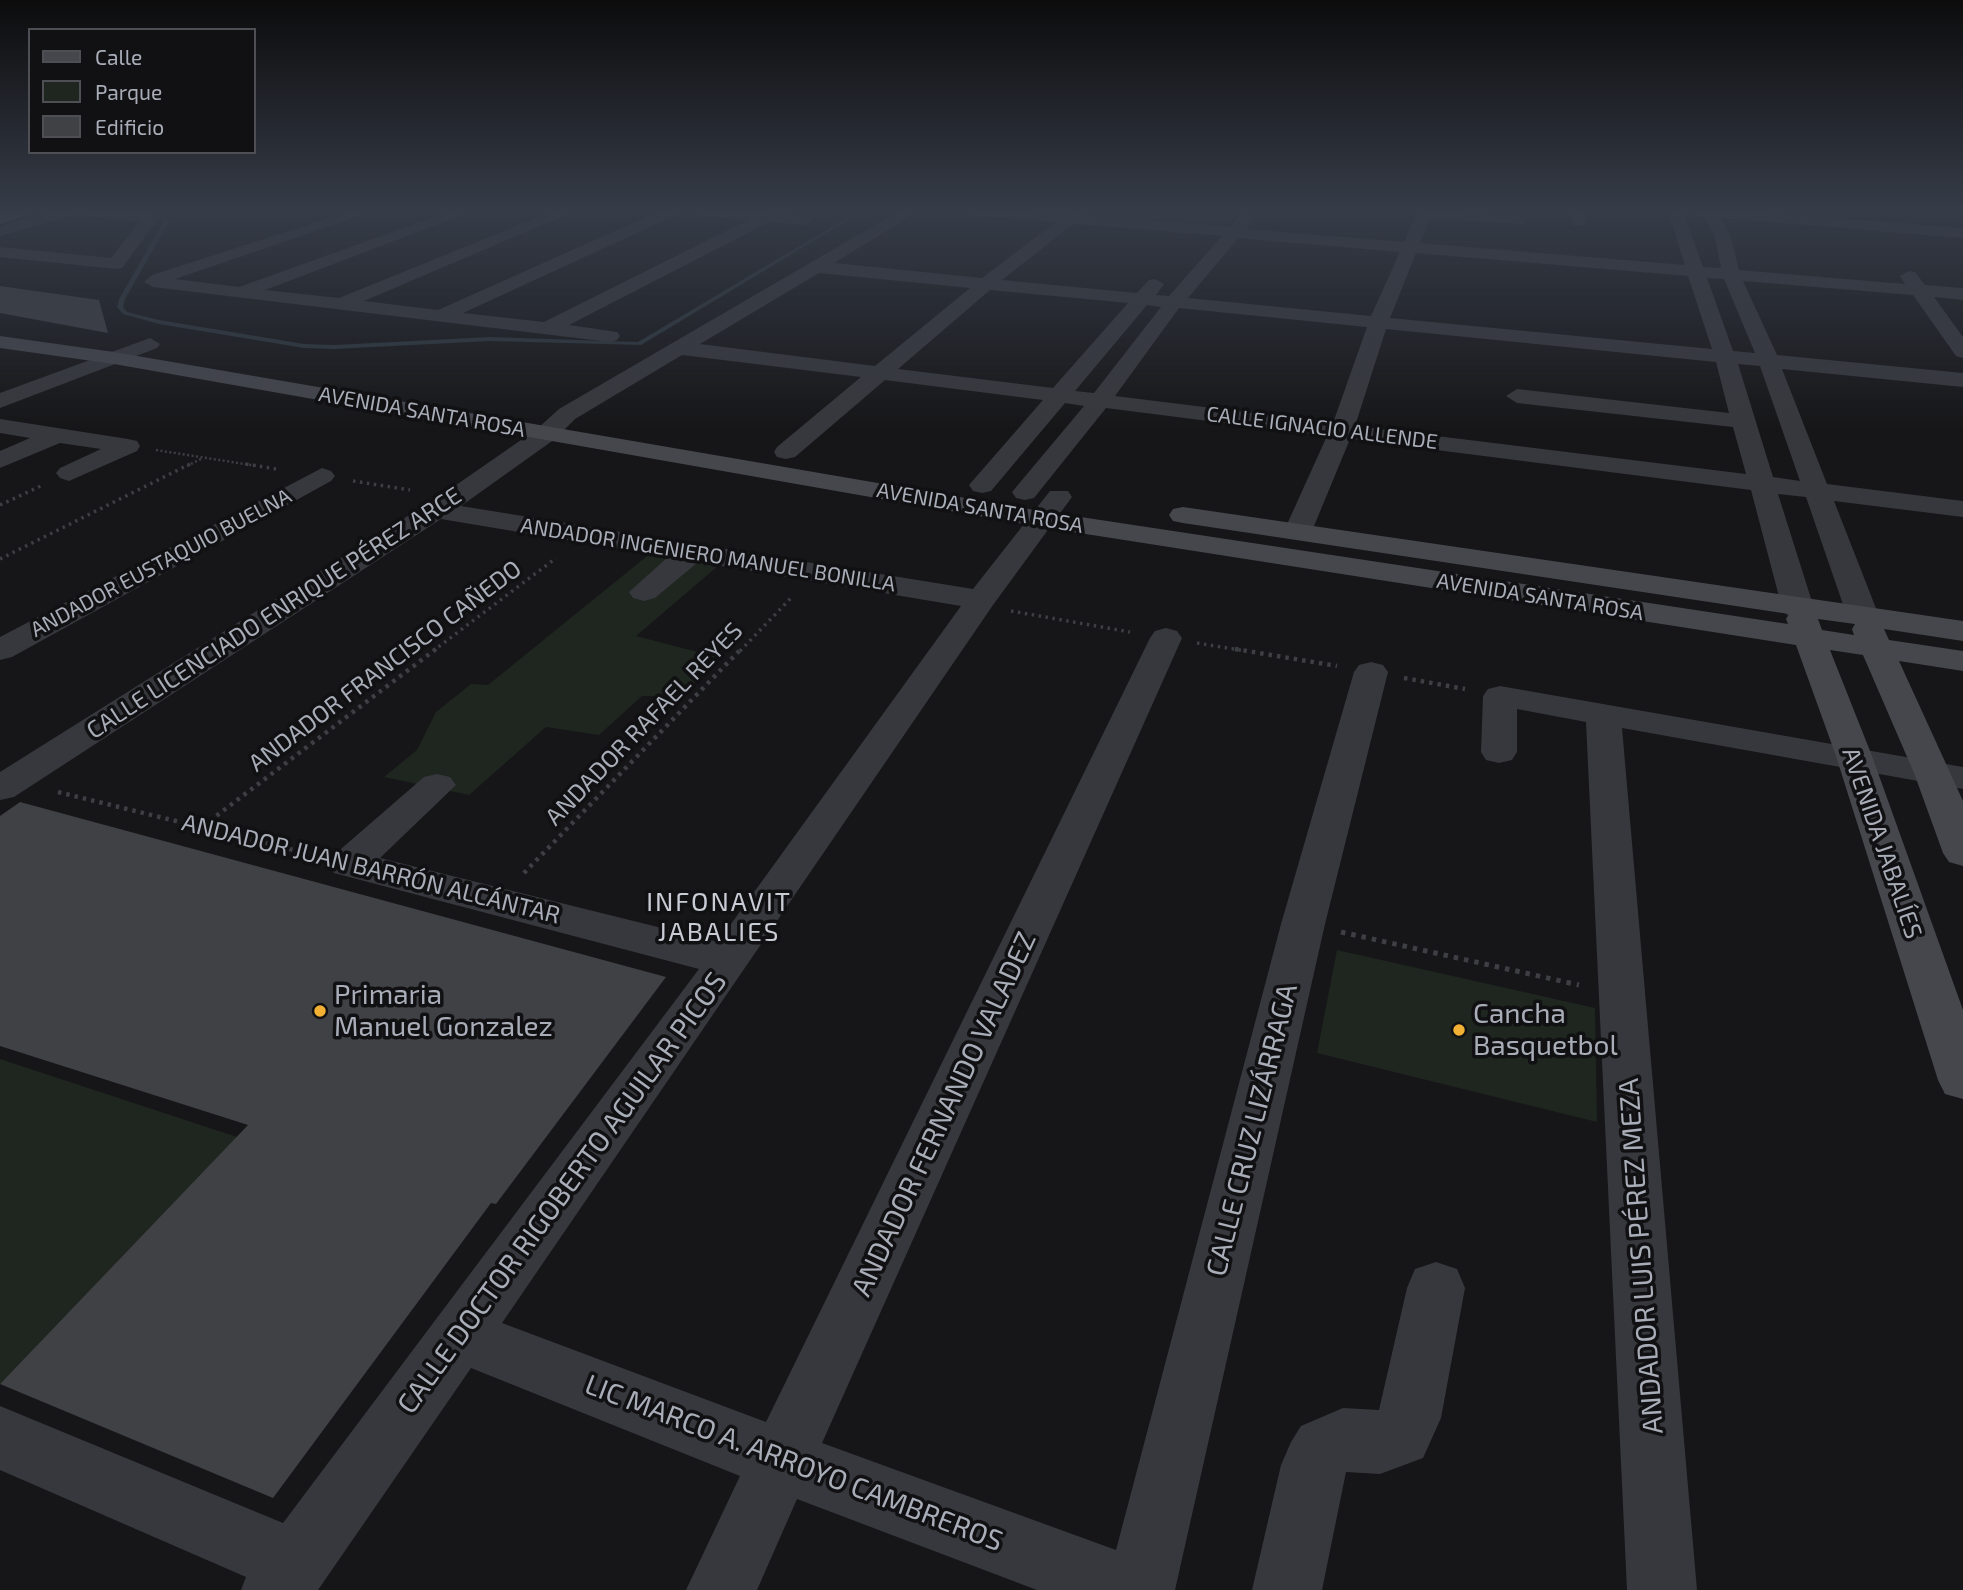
<!DOCTYPE html>
<meta charset="utf-8">
<style>
body{margin:0}
#map{position:relative;width:1963px;height:1590px;overflow:hidden;background:#161618;font-family:"Exo 2",sans-serif}
canvas{display:block}
.legend{position:absolute;left:28px;top:28px;width:228px;height:126px;box-sizing:border-box;background:#111113;border:2px solid #4d4f55;margin:0;padding:9px 12px;list-style:none;font-size:21px;color:#a8adb8}
.legend li{display:flex;align-items:center;gap:14px;height:35px}
.legend b{width:35px;border:2px solid #4d4f55}
</style>
<div id="map">
<canvas width="1963" height="1590"></canvas>
<ul class="legend">
<li><b style="height:9px;background:#45474d"></b>Calle</li>
<li><b style="height:19px;background:#1e261f"></b>Parque</li>
<li><b style="height:19px;background:#404145"></b>Edificio</li>
</ul>
</div>
<script>
const ctx = document.querySelector('canvas').getContext('2d');
ctx.lineJoin = 'round';
function fillPath(path, color) { ctx.fillStyle = color; ctx.fill(path, 'evenodd'); }
const shape = rows => new Path2D(rows.map(r => 'M' + r).join(''));
function trace(path, color, width, dash) { ctx.strokeStyle = color; ctx.lineWidth = width; ctx.lineCap = dash ? 'butt' : 'round'; ctx.setLineDash(dash || []); ctx.stroke(path); }
function label(font, color, halo, rows, align = 'center') {
  ctx.font = font + ' "Exo 2",sans-serif'; ctx.lineWidth = 7; ctx.setLineDash([]); ctx.textBaseline = 'middle'; ctx.strokeStyle = halo; ctx.fillStyle = color; for (const [text, x, y, turn = 0] of rows) {
    ctx.save(); ctx.translate(x, y); ctx.rotate((+turn || 0) * Math.PI / 180); ctx.textAlign = isNaN(turn) ? turn : align; if (halo) ctx.strokeText(text, 0, 0); ctx.fillText(text, 0, 0); ctx.restore();
  }
}
const green = shape([
 [1113,210,1239,210,1226,227,1106,217],
 [657,548,725,560,636,636,721,658,682,696,642,696,599,735,546,727,469,795,384,777,417,750,436,712,471,684,488,685],
 [1337,950,1595,1008,1597,1122,1317,1053],
 [0,1059,237,1137,0,1384]
]);
const stream = shape([
 [122,210,155,213,170,220,125,299,123,307,127,312,159,320,304,344,335,345,490,337,638,342,860,210,865,210,641,345,490,341,335,349,304,348,159,324,123,314,117,307,119,299,164,221,154,215,122,210]
]);
const building = shape([
 [0,286,99,300,108,333,0,313],
 [20,802,666,977,496,1204,491,1203,273,1498,0,1384,248,1125,0,1046,0,816]
]);
const pathFar3 = shape([
 [156,450,257,466],
 [187,466,203,458]
]);
const pathFar2 = shape([
 [246,464,276,469],
 [353,481,410,490],
 [0,505,43,485],
 [0,559,190,464],
 [1011,611,1130,632],
 [1197,643,1246,651],
 [433,651,556,558],
 [740,651,791,598]
]);
const pathFar1 = shape([
 [1235,649,1337,666],
 [1404,678,1465,689],
 [58,792,314,855],
 [203,826,436,649],
 [524,873,741,649]
]);
const path = shape([
 [1341,932,1579,985]
]);
const street = shape([
 [58,210,113,210,150,214,158,219,122,268,116,269,0,257,0,247,111,258,139,222,75,215,0,236,0,226,58,210],
 [354,210,377,210,175,279,239,287,454,210,476,210,265,290,339,298,556,210,577,210,364,301,438,310,662,210,737,210,804,215,812,220,804,225,769,222,569,325,617,332,620,336,617,340,610,342,153,287,144,282,152,275,354,210],
 [678,214,748,220,544,322,463,313,678,214],
 [901,210,920,210,834,263,982,278,1056,222,967,215,959,210,1067,214,1072,210,1087,210,1084,215,1230,227,1241,214,1247,212,1255,217,1246,229,1404,242,1418,210,1518,216,1526,221,1524,224,1430,219,1420,243,1685,265,1668,210,1733,210,1963,228,1963,238,1721,218,1731,238,1739,270,1905,284,1900,276,1909,271,1915,272,1925,285,1963,288,1963,300,1934,297,1963,337,1963,358,1956,356,1913,295,1743,281,1777,355,1963,373,1963,387,1782,369,1827,484,1963,501,1963,517,1834,501,1879,616,1874,623,1863,625,1852,623,1847,616,1806,497,1778,494,1814,608,1809,615,1798,617,1787,615,1782,608,1751,490,1350,439,1312,531,1308,537,1298,539,1288,537,1284,531,1327,436,1106,408,1034,498,1025,500,1016,498,1012,492,1084,406,1065,403,991,491,982,493,973,491,969,485,1043,400,885,380,795,457,786,459,777,457,774,452,777,447,861,377,682,355,575,419,555,439,461,506,973,589,1050,491,1068,491,1072,497,993,605,502,1323,766,1422,1150,638,1155,631,1166,628,1177,631,1182,638,822,1443,1116,1550,1281,924,1354,672,1359,665,1371,662,1383,665,1388,672,1325,924,1175,1590,1037,1590,797,1499,757,1590,686,1590,740,1476,471,1368,318,1590,241,1590,246,1577,0,1470,0,1406,283,1523,699,969,334,873,328,864,334,855,424,777,437,774,450,777,456,785,380,858,718,942,961,606,698,562,655,598,644,601,633,598,629,592,668,557,441,519,14,797,0,800,0,772,446,492,537,429,559,409,901,210],
 [1684,214,1704,217,1715,238,1721,268,1703,267,1684,214],
 [1073,224,1222,236,1169,296,1156,295,1164,284,1155,279,1149,280,1137,293,1002,280,1073,224],
 [1238,238,1400,252,1371,316,1188,298,1238,238],
 [1416,253,1688,276,1712,349,1390,318,1416,253],
 [819,273,970,288,875,366,700,344,819,273],
 [1707,278,1724,279,1755,353,1733,351,1707,278],
 [990,290,1128,303,1053,388,898,369,990,290],
 [1147,305,1161,307,1094,393,1075,391,1147,305],
 [1179,308,1367,327,1333,423,1115,396,1179,308],
 [1386,329,1716,362,1729,413,1517,389,1506,396,1517,403,1733,427,1746,474,1355,426,1386,329],
 [1738,364,1760,366,1800,481,1773,477,1738,364],
 [1570,210,1586,210,1585,225,1573,225,1570,210],
 [150,338,160,344,157,348,0,408,0,393,150,338],
 [0,419,128,439,137,441,140,446,137,451,69,481,60,478,56,473,60,468,101,449,60,443,0,468,0,451,30,438,0,433,0,419],
 [322,468,331,471,335,476,331,481,12,657,0,660,0,637,322,468],
 [1500,686,1963,767,1963,789,1622,728,1697,1590,1627,1590,1586,722,1517,709,1517,752,1512,760,1499,763,1486,760,1481,752,1483,696,1488,689,1500,686],
 [1436,1262,1457,1269,1465,1288,1441,1418,1423,1458,1380,1474,1346,1472,1322,1590,1252,1590,1281,1465,1291,1442,1301,1426,1343,1408,1379,1410,1407,1288,1415,1269,1436,1262]
]);
const secondary = shape([
 [0,336,114,352,1041,511,1788,624,1786,619,1789,614,1183,523,1173,521,1169,515,1173,509,1183,507,1963,621,1963,641,1884,629,1889,640,1963,651,1963,671,1899,661,1963,801,1963,866,1949,862,1943,853,1914,773,1863,655,1830,650,1872,756,1963,1010,1963,1099,1945,1094,1938,1080,1836,756,1796,645,1041,527,114,364,0,348,0,336],
 [1818,619,1855,624,1852,629,1854,635,1822,630,1818,619]
]);
const highway = shape([
 [17,210,43,210,0,224,0,214,17,210]
]);
const markers = [
 [320,1011,7,"#f2b134"],
 [1459,1030,7,"#f2b134"]
];
const farStreetnames = [
 ["AVENIDA SANTA ROSA",422,412,10],
 ["CALLE IGNACIO ALLENDE",1322,428,7],
 ["AVENIDA SANTA ROSA",980,508,10],
 ["ANDADOR INGENIERO MANUEL BONILLA",708,555,9],
 ["ANDADOR EUSTAQUIO BUELNA",161,563,-28],
 ["AVENIDA SANTA ROSA",1540,597,9]
];
const streetNames = [
 ["CALLE LICENCIADO ENRIQUE PÉREZ ARCE",274,613,-33],
 ["ANDADOR FRANCISCO CAÑEDO",385,666,-37],
 ["ANDADOR RAFAEL REYES",644,724,-46],
 ["AVENIDA JABALÍES",1882,843,71],
 ["ANDADOR JUAN BARRÓN ALCÁNTAR",371,869,14]
];
const neighbourhoodNames = [
 ["INFONAVIT",719,902],
 ["JABALIES",719,932]
];
const nearPoinames = [
 ["Primaria",334,995],
 ["Manuel Gonzalez",334,1027],
 ["Cancha",1473,1014],
 ["Basquetbol",1473,1046]
];
const nearStreetnames = [
 ["ANDADOR FERNANDO VALADEZ",944,1114,-65],
 ["CALLE CRUZ LIZÁRRAGA",1252,1130,-76],
 ["CALLE DOCTOR RIGOBERTO AGUILAR PICOS",562,1193,-54],
 ["ANDADOR LUIS PÉREZ MEZA",1641,1256,-94],
 ["LIC MARCO A. ARROYO CAMBREROS",794,1463,21]
];
fillPath(green, '#1e261f');
fillPath(stream, '#2c353c');
fillPath(building, '#404145');
trace(pathFar3, '#3d3f44', 2.5, [2, 2.5]);
trace(pathFar2, '#3d3f44', 3.5, [2.5, 4.5]);
trace(pathFar1, '#3d3f44', 4.5, [3.5, 5]);
trace(path, '#3d3f44', 5, [4.5, 6]);
fillPath(street, '#37383d');
fillPath(secondary, '#45474d');
fillPath(highway, '#63666e');
const sky = ctx.createLinearGradient(0, 0, 0, 432);
sky.addColorStop(0, '#0c0c0d');
sky.addColorStop(0.49, '#363c48');
sky.addColorStop(1, '#363c4800');
ctx.fillStyle = sky;
ctx.fillRect(0, 0, 1963, 432);
for (const [x, y, r, color] of markers) { const dot = new Path2D(); dot.arc(x, y, r, 0, 2 * Math.PI); ctx.fillStyle = color; ctx.fill(dot); trace(dot, '#111113', 2.5); }
label('21px', '#a8adb8', '#111113', farStreetnames);
label('24px', '#a8adb8', '#111113', streetNames);
ctx.letterSpacing = '2px';
label('26px', '#c9ccd4', '#111113', neighbourhoodNames);
ctx.letterSpacing = '0px';
label('28px', '#a8adb8', '#111113', nearPoinames, 'left');
label('28px', '#a8adb8', '#111113', nearStreetnames);
</script>
